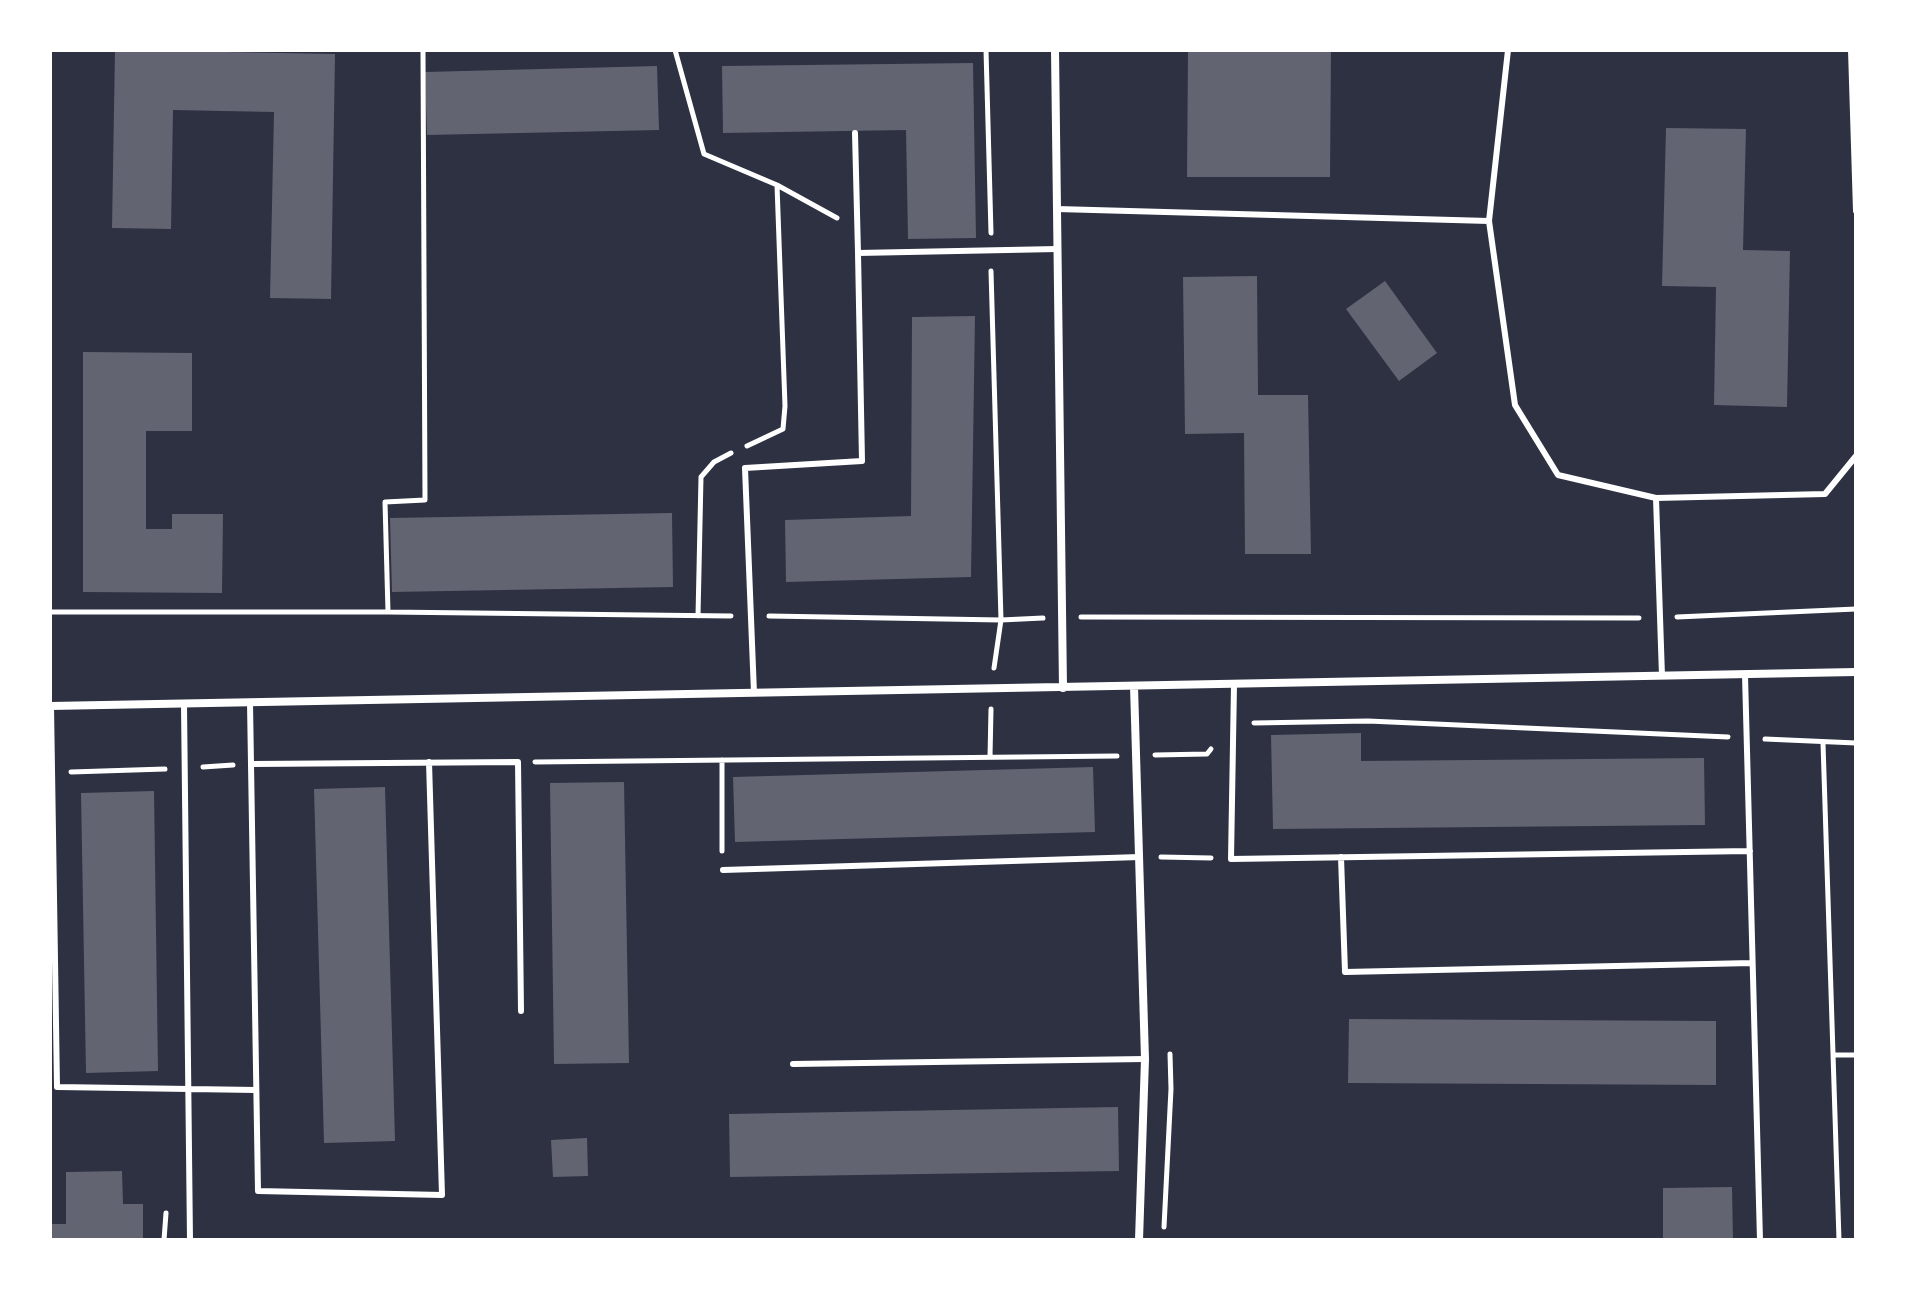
<!DOCTYPE html>
<style>
body{margin:0}
#map{position:relative;width:1906px;height:1290px;overflow:hidden;background:#2d3142;font-family:"Sofia Sans Condensed",sans-serif}
canvas{display:block}
.frame{position:absolute;inset:0;border:52px solid #fff;pointer-events:none}
</style>
<div id="map">
<canvas width="1906" height="1290"></canvas>
<div class="frame"></div>
</div>
<script>
const ctx = document.querySelector('canvas').getContext('2d');
ctx.lineJoin = 'round';
function fillPath(path, color) { ctx.fillStyle = color; ctx.fill(path, 'evenodd'); }
const shape = rows => new Path2D(rows.map(r => 'M' + r).join(''));
function trace(path, color, width, dash) { ctx.strokeStyle = color; ctx.lineWidth = width; ctx.lineCap = dash ? 'butt' : 'round'; ctx.setLineDash(dash || []); ctx.stroke(path); }
const building = shape([
 [115,50,335,54,331,299,270,298,274,112,173,110,171,229,112,228],
 [1188,50,1331,50,1330,177,1187,177],
 [973,63,976,238,908,239,906,130,723,133,722,66],
 [657,66,659,130,427,135,425,72],
 [1666,128,1746,129,1743,250,1790,251,1787,407,1714,405,1716,287,1662,286],
 [1257,276,1258,395,1308,395,1311,554,1245,554,1244,433,1185,434,1183,277],
 [1385,281,1437,353,1399,381,1346,309],
 [975,316,971,577,786,582,785,520,911,516,912,317],
 [83,352,192,353,192,431,146,431,146,529,172,529,172,514,223,514,222,593,83,592],
 [672,513,673,587,392,592,390,518],
 [1361,733,1361,761,1704,758,1705,825,1273,829,1271,735],
 [1093,767,1095,832,735,842,733,777],
 [624,782,629,1063,554,1064,550,783],
 [385,787,395,1141,324,1143,314,789],
 [154,791,158,1071,86,1073,81,793],
 [1349,1019,1716,1021,1716,1085,1348,1083],
 [1118,1107,1119,1171,730,1177,729,1114],
 [587,1138,588,1176,553,1177,551,1140],
 [122,1171,123,1204,143,1204,143,1240,50,1240,50,1224,66,1224,66,1172],
 [1732,1187,1733,1240,1663,1240,1663,1188]
]);
const path = shape([
 [675,50,704,154,777,185,837,218],
 [986,50,991,233],
 [747,446,783,429,785,406,777,185],
 [50,612,388,612,731,616],
 [388,612,385,502,425,500,423,50],
 [698,616,701,477,714,462,731,453],
 [769,616,1001,620,991,271],
 [1081,617,1639,618],
 [1677,617,1856,609],
 [994,668,1001,620,1043,618],
 [1254,723,1368,721,1728,737],
 [1765,739,1856,743],
 [1823,743,1839,1240],
 [1155,755,1207,754,1211,749],
 [990,757,991,709],
 [722,760,722,851],
 [535,762,1117,756],
 [203,767,233,765],
 [71,772,165,769],
 [1161,857,1211,858],
 [1833,1055,1856,1055],
 [1164,1227,1171,1089,1170,1054],
 [164,1240,166,1213]
]);
const service = shape([
 [1851,50,1856,211],
 [855,133,858,253,1057,249],
 [1057,209,1489,221,1515,405,1558,475,1656,498],
 [1489,221,1508,50],
 [1745,675,1760,1240],
 [1662,676,1656,498,1825,494,1856,456],
 [1234,685,1231,859,1750,851],
 [754,693,745,468,862,461,858,253],
 [250,703,258,1191,442,1195,429,762],
 [184,705,190,1240],
 [51,706,57,1087,256,1090],
 [252,764,518,762,521,1011],
 [1341,857,1345,972,1752,963],
 [723,870,1140,857],
 [793,1064,1145,1059]
]);
const minor = shape([
 [1055,50,1063,688],
 [1134,686,1145,1059,1139,1240],
 [50,706,1856,672]
]);
fillPath(building, '#626471');
trace(path, '#fff', 5);
trace(service, '#fff', 6);
trace(minor, '#fff', 8);
</script>
